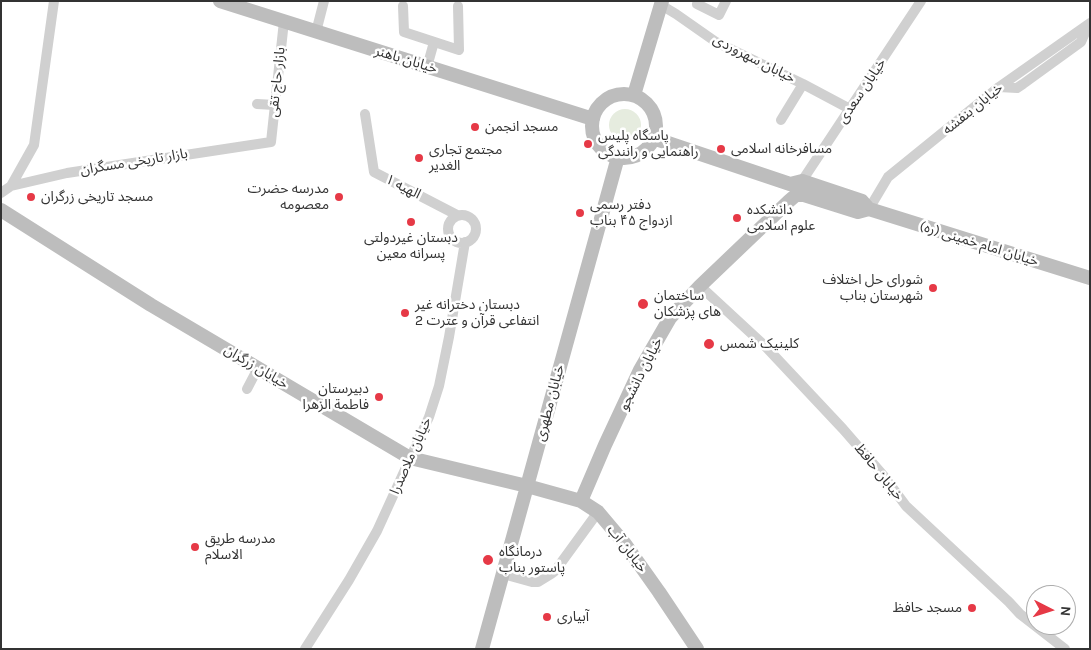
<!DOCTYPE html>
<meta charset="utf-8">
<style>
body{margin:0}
#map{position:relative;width:1091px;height:650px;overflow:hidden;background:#fff;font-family:Karla,sans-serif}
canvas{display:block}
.frame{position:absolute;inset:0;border:2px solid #333;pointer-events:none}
.north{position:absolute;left:1026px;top:585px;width:50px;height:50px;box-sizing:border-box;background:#fff;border:1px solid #adadad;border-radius:50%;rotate:95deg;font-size:14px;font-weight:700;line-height:20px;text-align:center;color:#333}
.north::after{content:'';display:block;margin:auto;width:18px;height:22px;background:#e63946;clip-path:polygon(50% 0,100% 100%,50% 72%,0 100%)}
</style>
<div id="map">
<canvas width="1091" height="650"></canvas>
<div class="frame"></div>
<div class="north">N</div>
</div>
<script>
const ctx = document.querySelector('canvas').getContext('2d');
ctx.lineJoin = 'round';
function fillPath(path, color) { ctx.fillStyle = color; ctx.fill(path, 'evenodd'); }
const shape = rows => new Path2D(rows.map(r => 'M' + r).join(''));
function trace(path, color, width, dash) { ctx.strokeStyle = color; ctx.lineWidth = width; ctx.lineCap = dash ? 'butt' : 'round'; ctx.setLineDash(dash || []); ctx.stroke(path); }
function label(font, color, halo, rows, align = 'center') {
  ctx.font = font + ' Karla,"Noto Sans Arabic",sans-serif'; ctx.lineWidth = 5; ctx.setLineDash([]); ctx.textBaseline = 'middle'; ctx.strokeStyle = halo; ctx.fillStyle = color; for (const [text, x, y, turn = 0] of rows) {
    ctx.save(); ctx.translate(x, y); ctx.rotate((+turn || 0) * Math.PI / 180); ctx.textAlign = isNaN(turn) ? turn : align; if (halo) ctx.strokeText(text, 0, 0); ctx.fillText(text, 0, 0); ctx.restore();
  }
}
const green = shape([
 '609 125a16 16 0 1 1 32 0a16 16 0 1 1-32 0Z'
]);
const street = shape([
 [698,1,697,4,719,15,726,1],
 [661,5,676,14,716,42,803,84,850,109],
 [403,6,404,32,459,50,458,6],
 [316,32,324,1],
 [427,67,434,42],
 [999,87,1017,88,1023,84,1081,42,1089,24],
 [257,104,275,105],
 [365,114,374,172,457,215],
 [781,120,803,84],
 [802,181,921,1],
 [11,186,34,145,54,1],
 [1,193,11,186,67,173,271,142,284,21],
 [869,209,888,177,999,87,1090,23],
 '448 229a14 14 0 1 1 28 0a14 14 0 1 1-28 0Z',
 [700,286,766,347,843,429,883,475,906,506,1009,602,1020,614,1065,649],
 [247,389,258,368],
 [503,574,532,582,538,582,551,574,555,571,598,512],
 [305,649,349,580,377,531,429,417,439,386,449,337,465,242]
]);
const secondary = shape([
 [220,1,593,119],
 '592 126a32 32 0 1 1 64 0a32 32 0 1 1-64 0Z',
 [634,95,662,1],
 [653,138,790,184,802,181,862,201,869,209,1090,278],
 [1,210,151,305,410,458,527,486,581,501,598,512,625,544,659,592,697,649],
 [581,501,605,445,640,370,670,318,700,286,789,201,796,195,804,195,858,212,869,209],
 [482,649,618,157]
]);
const markers = [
 [475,127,5,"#e63946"],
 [588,144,5,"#e63946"],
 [721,149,5,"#e63946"],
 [419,158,5,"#e63946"],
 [31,197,5,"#e63946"],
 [339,197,5,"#e63946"],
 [580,213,5,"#e63946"],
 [737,218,5,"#e63946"],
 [411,222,5,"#e63946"],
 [933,288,5,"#e63946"],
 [643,304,6,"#e63946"],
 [405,313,5,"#e63946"],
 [709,344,6,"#e63946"],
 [379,397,5,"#e63946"],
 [195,547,5,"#e63946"],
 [488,560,6,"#e63946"],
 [972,608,5,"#e63946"],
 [547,617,5,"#e63946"]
];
const streetNames = [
 ["خیابان سهروردی",754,59,27],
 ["خیابان باهنر",406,60,17],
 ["بازار حاج تقی",277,82,-84],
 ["خیابان سعدی",862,91,-56],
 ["خیابان بنفشه",973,109,-39],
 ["بازار تاریخی مسگران",134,162,-9],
 ["الهیه ۱",403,187,27],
 ["خیابان امام خمینی (ره)",979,244,17],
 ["خیابان زرگران",256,367,31],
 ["خیابان دانشجو",641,374,-63],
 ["خیابان مطهری",550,403,-75],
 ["خیابان ملاصدرا",411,456,-66],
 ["خیابان حافظ",879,472,51],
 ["خیابان آب",627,549,52]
];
const poiNames = [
 ["مسجد انجمن",485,127],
 ["پاسگاه پلیس",598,136],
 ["راهنمایی و رانندگی",598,152],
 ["مسافرخانه اسلامی",731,149],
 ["مجتمع تجاری",429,150],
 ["الغدیر",429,166],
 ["مدرسه حضرت",329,189,"right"],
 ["معصومه",329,205,"right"],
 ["مسجد تاریخی زرگران",41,197],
 ["دفتر رسمی",590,205],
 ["ازدواج ۴۵ بناب",590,221],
 ["دانشکده",747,210],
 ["علوم اسلامی",747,226],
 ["دبستان غیردولتی",411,238,"center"],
 ["پسرانه معین",411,254,"center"],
 ["شورای حل اختلاف",923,280,"right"],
 ["شهرستان بناب",923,296,"right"],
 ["ساختمان",654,296],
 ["های پزشکان",654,312],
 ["دبستان دخترانه غیر",415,305],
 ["انتفاعی قرآن و عترت 2",415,321],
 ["کلینیک شمس",720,344],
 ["دبیرستان",369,389,"right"],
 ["فاطمة الزهرا",369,405,"right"],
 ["مدرسه طریق",205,539],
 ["الاسلام",205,555],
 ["درمانگاه",499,552],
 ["پاستور بناب",499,568],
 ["مسجد حافظ",962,608,"right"],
 ["آبیاری",557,617]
];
fillPath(green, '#e6ecdf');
trace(street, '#d0d0d0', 10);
trace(secondary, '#bdbdbd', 14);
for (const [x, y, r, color] of markers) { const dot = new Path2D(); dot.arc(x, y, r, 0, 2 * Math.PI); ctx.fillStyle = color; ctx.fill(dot); trace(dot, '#fff', 2); }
label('14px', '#333', '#fff', streetNames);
label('14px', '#333', '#fff', poiNames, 'left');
</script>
